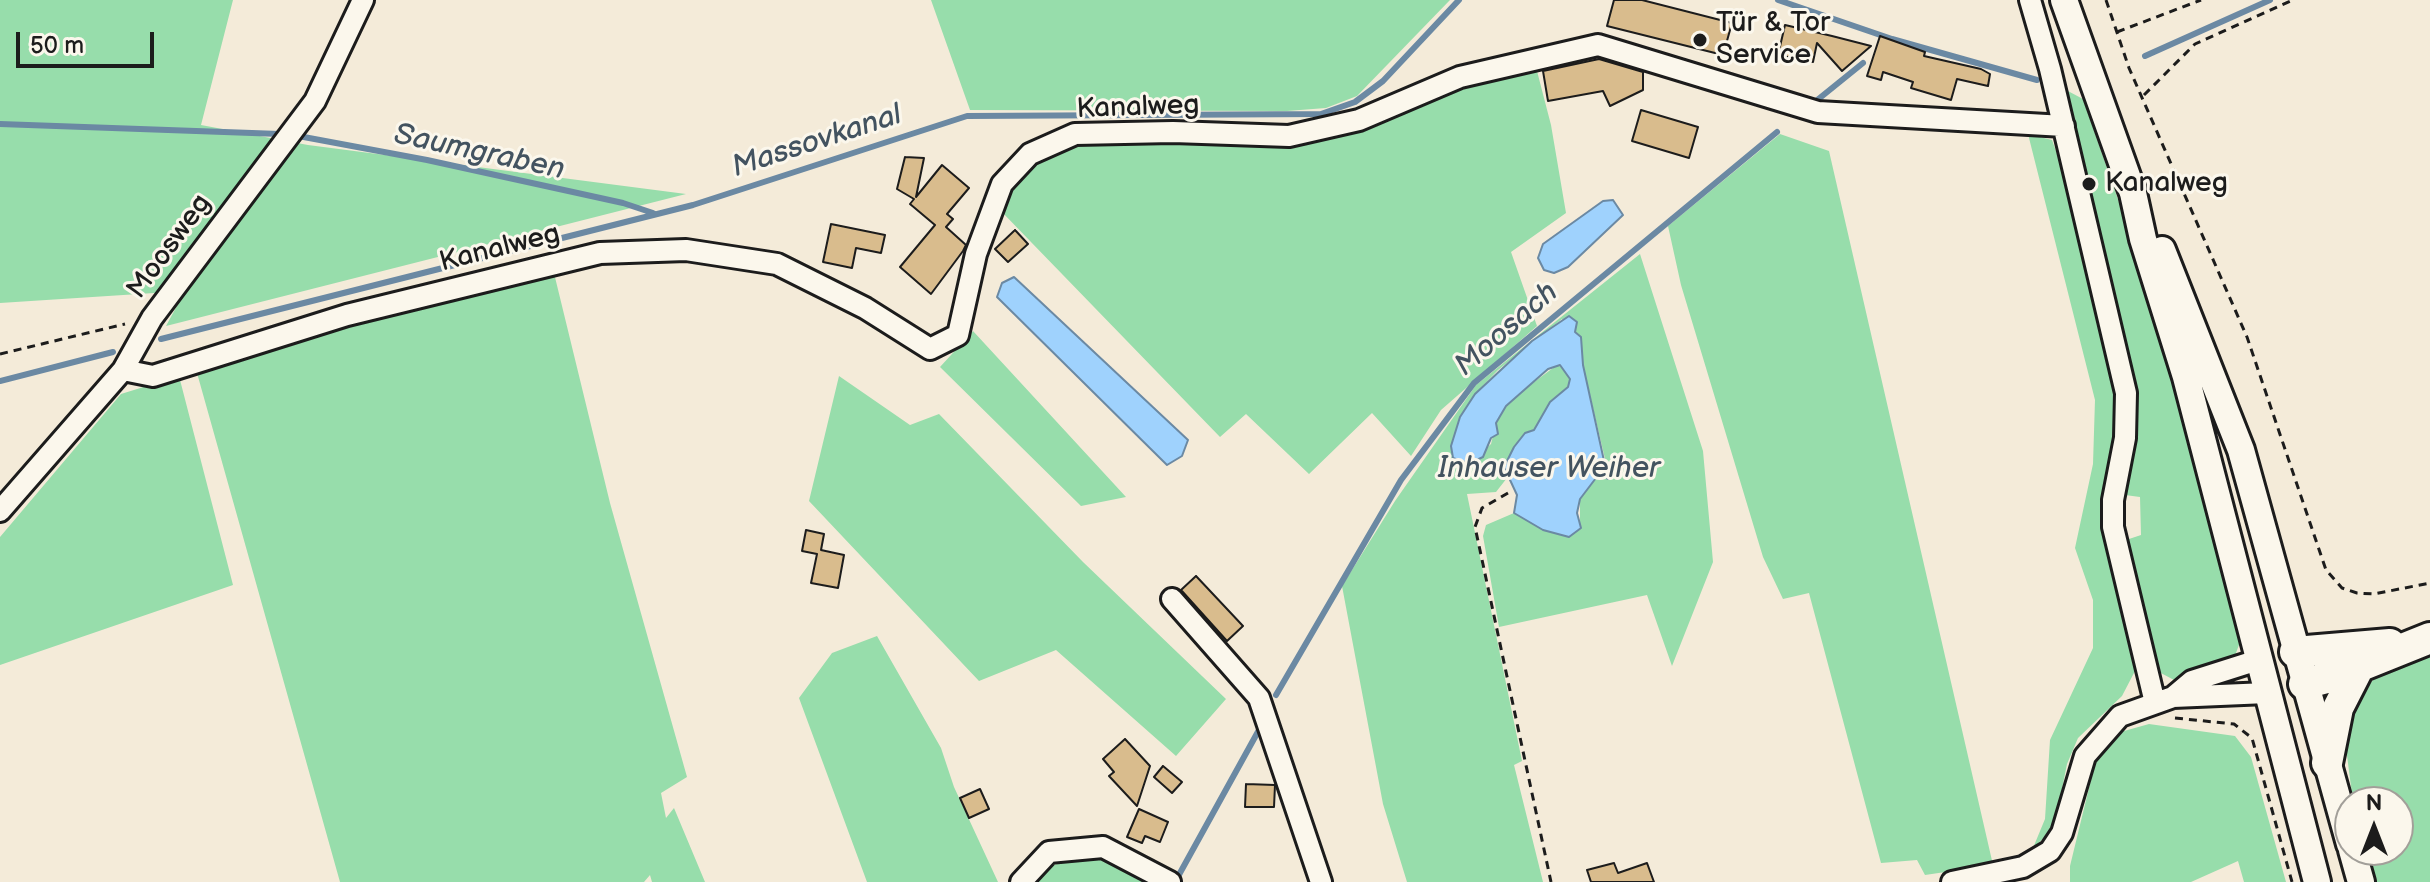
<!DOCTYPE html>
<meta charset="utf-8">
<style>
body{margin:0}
#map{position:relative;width:2430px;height:882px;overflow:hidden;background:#f4ebd9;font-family:"Balsamiq Sans",sans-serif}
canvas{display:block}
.north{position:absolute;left:2334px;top:786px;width:80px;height:80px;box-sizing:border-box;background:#fbf7ec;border:2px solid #a29f99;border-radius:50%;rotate:0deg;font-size:22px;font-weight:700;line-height:32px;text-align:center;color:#1c1c1c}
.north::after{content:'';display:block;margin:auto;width:28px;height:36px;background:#1c1c1c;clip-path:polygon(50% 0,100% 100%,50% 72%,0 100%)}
.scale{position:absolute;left:16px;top:32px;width:138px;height:36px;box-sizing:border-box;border:4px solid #1c1c1c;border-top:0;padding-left:10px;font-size:24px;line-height:28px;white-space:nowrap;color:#1c1c1c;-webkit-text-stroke:6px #fbf7ec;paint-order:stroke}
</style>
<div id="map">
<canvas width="2430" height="882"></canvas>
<div class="north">N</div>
<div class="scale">50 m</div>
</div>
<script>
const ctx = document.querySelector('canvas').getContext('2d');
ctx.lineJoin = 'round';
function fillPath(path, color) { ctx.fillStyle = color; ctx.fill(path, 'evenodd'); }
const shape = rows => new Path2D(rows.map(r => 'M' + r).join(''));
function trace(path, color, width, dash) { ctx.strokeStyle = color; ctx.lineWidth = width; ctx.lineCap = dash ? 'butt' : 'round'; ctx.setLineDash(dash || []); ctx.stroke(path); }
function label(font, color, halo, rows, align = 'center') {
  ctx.font = font + ' "Balsamiq Sans",sans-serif'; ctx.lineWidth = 6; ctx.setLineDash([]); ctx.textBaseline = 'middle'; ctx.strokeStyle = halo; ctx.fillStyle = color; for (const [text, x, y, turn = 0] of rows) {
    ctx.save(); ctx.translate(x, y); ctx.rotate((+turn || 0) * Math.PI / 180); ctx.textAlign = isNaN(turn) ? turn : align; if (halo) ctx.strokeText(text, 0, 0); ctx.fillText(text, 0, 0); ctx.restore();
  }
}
const green = shape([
 [0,0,233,0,201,125,308,145,686,194,166,326,185,291,0,303],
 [931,0,1450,0,1357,96,1326,108,1287,111,970,110],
 [1537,71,1551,125,1566,213,1511,252,1537,326,1441,410,1411,456,1372,413,1309,474,1246,414,1220,437,999,209,1009,186,1036,156,1073,138,1286,140,1474,80],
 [2066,90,2083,99,2137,254,2182,411,2240,642,2232,664,2187,679,2174,680,2159,672,2151,656,2123,541,2141,535,2140,497,2125,495,2133,386],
 [1780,134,1829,151,1993,865,1925,875,1917,860,1881,863,1809,593,1783,599,1763,557,1681,285,1668,226],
 [2028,134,2052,140,2065,176,2116,388,2118,417,2111,469,2135,671,2122,696,2078,738,2067,764,2056,819,2048,834,2033,848,2045,819,2050,740,2093,648,2093,600,2075,548,2093,464,2095,400],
 [1640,254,1703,451,1713,562,1672,666,1647,595,1499,627,1483,536,1486,525,1514,513,1543,530,1580,522,1580,499,1599,474,1607,478,1606,463,1575,332,1562,319,1498,370,1475,394,1460,417,1451,446,1453,458,1470,463,1491,444,1498,416,1514,397,1557,365,1564,368,1570,379,1568,387,1550,402,1534,430,1525,433,1504,467,1507,478,1496,492,1467,494,1522,761,1514,765,1543,882,1407,882,1383,804,1342,586,1395,501,1476,385],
 [553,269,610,503,687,777,661,793,666,818,674,808,705,882,652,882,650,875,644,882,340,882,197,373,355,323],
 [973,331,1126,497,1081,506,940,367],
 [179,376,233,585,0,665,0,537,121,394],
 [839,376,910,425,939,414,1083,562,1226,699,1176,756,1056,650,979,681,809,501],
 [877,636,941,748,954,787,998,882,867,882,799,698,832,653],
 [2430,657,2430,882,2371,882,2361,850,2398,850,2398,802,2353,802,2345,740,2353,704,2373,680,2389,670],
 [2149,724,2235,736,2251,757,2286,882,2244,882,2238,861,2191,882,2070,882,2070,866,2097,755,2117,733],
 [1101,853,1158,882,1033,882,1050,866]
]);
const water = shape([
 [1613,200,1623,215,1568,267,1554,273,1544,270,1538,258,1543,244,1603,201,1613,200],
 [1014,277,1188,440,1182,456,1167,465,997,297,1002,283,1014,277],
 [1569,316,1577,322,1575,332,1581,337,1583,365,1608,479,1599,474,1580,499,1577,513,1581,528,1569,537,1543,530,1514,513,1517,495,1504,467,1514,447,1525,433,1534,430,1550,402,1568,387,1570,379,1560,365,1548,369,1506,406,1496,423,1498,434,1491,438,1483,457,1470,463,1461,461,1453,458,1451,446,1460,417,1475,394,1532,341,1569,316]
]);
const stream = shape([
 [1778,0,1892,39,2037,80],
 [2145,56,2270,0],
 [1816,101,1863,63],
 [0,124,280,134],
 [293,135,427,160,623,203,653,213],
 [161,339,693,205,967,116,1321,114,1355,102,1383,81,1459,0],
 [0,381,113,352],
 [1276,695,1401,480,1474,383,1777,132],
 [1175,882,1260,728]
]);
const building = shape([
 [1614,0,1642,0,1732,23,1723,55,1607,26,1614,0],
 [1785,25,1832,36,1871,46,1842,71,1817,43,1813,62,1778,55,1785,25],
 [1880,36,1925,52,1924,56,1981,69,1990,74,1988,86,1957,79,1951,100,1911,88,1913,82,1883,72,1881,80,1867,76,1880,36],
 [1599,59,1643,72,1643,90,1610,106,1603,91,1548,101,1543,71,1599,59],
 [1641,110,1698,127,1689,158,1632,141,1641,110],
 [905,157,924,158,916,197,942,165,969,188,947,214,953,219,946,227,966,245,963,251,931,294,900,267,935,225,910,204,914,199,897,189,905,157],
 [831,224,885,235,881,253,856,248,852,268,823,262,831,224],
 [1015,230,1028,244,1008,262,995,249,1015,230],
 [806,530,824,534,821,550,844,555,838,588,811,583,817,554,802,551,806,530],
 [1196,576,1243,626,1227,641,1181,590,1196,576],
 [1125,739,1150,766,1137,806,1109,776,1114,772,1103,759,1125,739],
 [1163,766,1182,782,1172,793,1154,777,1163,766],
 [1246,784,1275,785,1274,807,1245,807,1246,784],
 [980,789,989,809,969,818,960,798,980,789],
 [1139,809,1168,822,1160,842,1145,836,1142,843,1127,837,1139,809],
 [1614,863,1618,873,1647,863,1654,882,1591,882,1587,870,1614,863]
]);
const path = shape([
 [2106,0,2129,68,2247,337,2326,570,2342,588,2357,593,2374,594,2430,583],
 [2117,32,2201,0],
 [2144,95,2195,44,2293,0],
 [0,354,125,324],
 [1508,493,1482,508,1475,527,1551,882],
 [2175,718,2234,724,2252,738,2292,882]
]);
const minor = shape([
 [2030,0,2050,69,2126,393,2125,438,2113,500,2113,527,2155,703],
 [123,370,153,376,347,315,600,253,686,250,777,264,865,308,930,349,958,335,976,254,1002,184,1030,154,1075,134,1173,132,1289,136,1359,120,1460,77,1598,45,1818,112,2064,126],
 [0,511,123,370,152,318,315,101,363,0],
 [1172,599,1259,698,1321,882],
 [2173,697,2192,681,2258,660],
 [1021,882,1049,852,1103,847,1170,882],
 [1952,882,2023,867,2050,851,2062,833,2085,756,2120,716,2173,697,2267,693]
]);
const major = shape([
 [2064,0,2133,193,2143,239,2186,377,2317,882],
 [2162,250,2241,450,2350,844],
 [2352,850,2361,882]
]);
const highway = shape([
 [2295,652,2390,644],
 [2304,684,2338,675,2430,638],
 [2327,763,2338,708,2360,665]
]);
const markers = [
 [1700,40,8,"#1c1c1c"],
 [2089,184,8,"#1c1c1c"]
];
const poiNames = [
 ["Tür & Tor",1716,24],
 ["Service",1716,56],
 ["Kanalweg",2105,184]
];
const streetNames = [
 ["Kanalweg",1138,108,-2],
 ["Moosweg",170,247,-54],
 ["Kanalweg",500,249,-14]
];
const waterNames = [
 ["Massovkanal",817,142,-18],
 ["Saumgraben",479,153,12],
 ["Moosach",1507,330,-41],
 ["Inhauser Weiher",1549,469]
];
fillPath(green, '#97ddab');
fillPath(water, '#9fd2fd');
trace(water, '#6b89a3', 2);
trace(stream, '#6b89a3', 6);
fillPath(building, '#d9bc8d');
trace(building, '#1c1c1c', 2);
trace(minor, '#1c1c1c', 26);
trace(major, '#1c1c1c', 32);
trace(highway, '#1c1c1c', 36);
trace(path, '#1c1c1c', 3, [8, 6]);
trace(minor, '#fbf7ec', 20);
trace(major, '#fbf7ec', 26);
trace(highway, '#fbf7ec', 30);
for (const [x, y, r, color] of markers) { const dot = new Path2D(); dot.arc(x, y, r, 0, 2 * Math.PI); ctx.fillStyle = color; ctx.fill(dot); trace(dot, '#fbf7ec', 3); }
label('28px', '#1c1c1c', '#fbf7ec', poiNames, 'left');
label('28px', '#1c1c1c', '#fbf7ec', streetNames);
label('italic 30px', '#435360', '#fbf7ec', waterNames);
</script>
